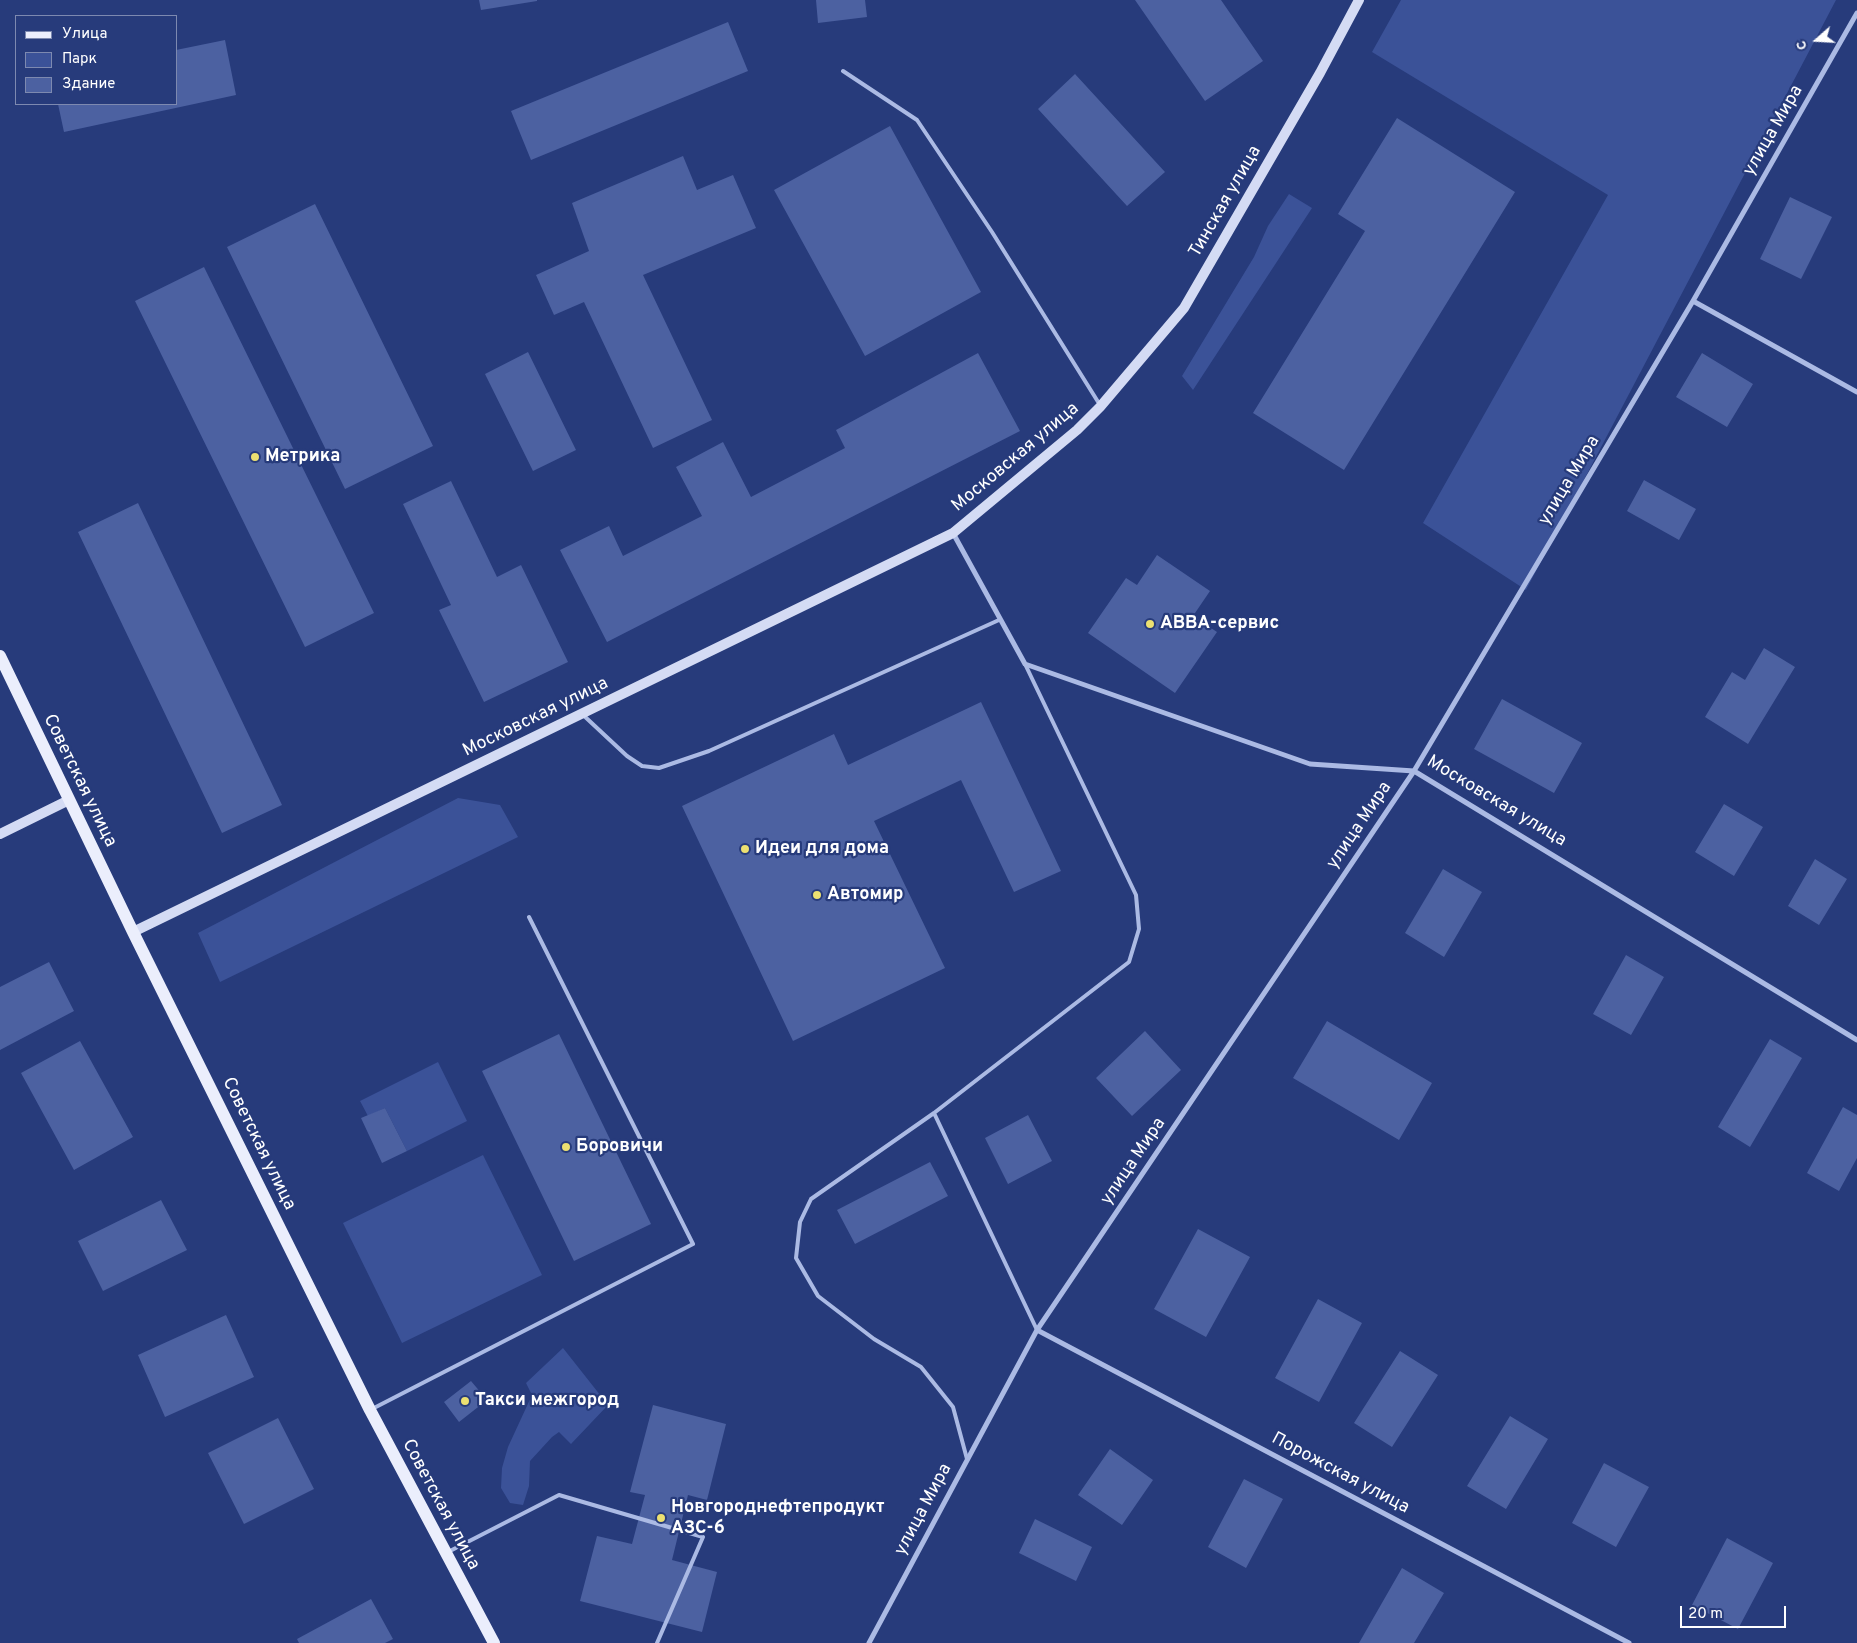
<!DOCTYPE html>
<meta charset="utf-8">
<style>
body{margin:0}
#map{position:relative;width:1857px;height:1643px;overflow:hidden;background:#273b7b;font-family:Overpass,sans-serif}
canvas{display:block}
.legend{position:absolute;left:15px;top:15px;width:162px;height:90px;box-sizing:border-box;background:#273b7b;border:1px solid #7d89b0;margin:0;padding:6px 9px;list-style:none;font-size:15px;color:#fff}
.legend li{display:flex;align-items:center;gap:10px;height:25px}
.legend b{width:25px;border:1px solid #7d89b0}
.north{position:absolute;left:1792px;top:15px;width:50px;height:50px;-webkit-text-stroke:4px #273b7b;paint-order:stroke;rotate:251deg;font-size:14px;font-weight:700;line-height:20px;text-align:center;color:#fff}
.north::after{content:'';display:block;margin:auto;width:18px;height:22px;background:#fff;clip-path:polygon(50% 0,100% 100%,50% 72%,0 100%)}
.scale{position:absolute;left:1680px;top:1606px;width:106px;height:22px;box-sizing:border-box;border:2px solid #fff;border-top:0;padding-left:6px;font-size:15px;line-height:18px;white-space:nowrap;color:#fff;-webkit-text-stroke:4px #273b7b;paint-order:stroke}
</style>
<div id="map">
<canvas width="1857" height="1643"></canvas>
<ul class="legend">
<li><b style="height:6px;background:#ebeefc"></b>Улица</li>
<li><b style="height:14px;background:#3b5298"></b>Парк</li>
<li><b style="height:14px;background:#4c61a1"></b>Здание</li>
</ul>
<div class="north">С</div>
<div class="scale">20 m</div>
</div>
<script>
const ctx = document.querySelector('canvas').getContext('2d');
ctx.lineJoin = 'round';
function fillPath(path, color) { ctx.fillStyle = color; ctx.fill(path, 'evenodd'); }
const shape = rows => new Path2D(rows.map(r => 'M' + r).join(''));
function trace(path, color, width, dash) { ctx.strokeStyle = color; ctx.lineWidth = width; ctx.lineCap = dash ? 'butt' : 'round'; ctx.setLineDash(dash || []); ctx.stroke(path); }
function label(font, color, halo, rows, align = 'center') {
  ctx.font = font + ' Overpass,sans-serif'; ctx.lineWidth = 4.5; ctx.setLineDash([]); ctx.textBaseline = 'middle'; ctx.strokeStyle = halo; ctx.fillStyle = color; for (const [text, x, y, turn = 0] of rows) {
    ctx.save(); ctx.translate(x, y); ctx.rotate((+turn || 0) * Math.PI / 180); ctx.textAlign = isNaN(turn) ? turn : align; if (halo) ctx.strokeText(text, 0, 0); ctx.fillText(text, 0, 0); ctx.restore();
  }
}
const green = shape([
 [1401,0,1836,0,1526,590,1423,523,1608,195,1372,52],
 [1289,194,1312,208,1193,390,1182,376,1254,257,1268,226],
 [458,798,500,805,518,837,220,982,198,933],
 [438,1062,467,1121,407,1151,385,1108,368,1116,360,1101],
 [483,1155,542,1275,402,1343,343,1223],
 [563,1348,608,1405,571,1444,559,1432,552,1437,530,1461,529,1486,523,1505,510,1503,501,1488,502,1468,508,1447,532,1395,526,1383]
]);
const building = shape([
 [479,0,537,0,537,1,481,10],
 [816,0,865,0,867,17,818,23],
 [1135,0,1221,0,1263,61,1205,101],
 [728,22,748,71,531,160,511,111],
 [225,40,236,95,64,132,58,104,176,104,176,50],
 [1075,74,1165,172,1127,206,1038,109],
 [1397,118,1515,192,1344,470,1253,413,1365,231,1338,214],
 [890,126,981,292,865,356,774,190],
 [683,156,697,190,733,175,756,228,643,275,712,420,653,448,584,302,554,315,536,275,589,251,572,203],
 [1790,197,1832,217,1801,279,1760,259],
 [315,204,433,446,345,489,227,247],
 [204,267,374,613,305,647,135,301],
 [528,352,576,450,533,471,485,374],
 [978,353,1020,431,607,642,560,550,609,526,623,556,702,516,676,467,723,442,751,497,845,448,836,430],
 [1702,353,1753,384,1727,427,1676,397],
 [1644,480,1696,509,1679,540,1627,511],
 [451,481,497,577,521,565,568,662,484,702,439,610,451,605,403,504],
 [138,503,282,805,222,833,78,532],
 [1157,555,1210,591,1193,616,1217,632,1175,693,1088,633,1126,578,1137,585],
 [1764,648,1795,667,1748,744,1705,717,1732,672,1745,680],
 [1502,699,1582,743,1554,793,1474,749],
 [981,702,1061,871,1014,892,961,780,874,821,945,968,793,1041,682,806,834,734,848,765],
 [1724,804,1763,827,1734,876,1695,852],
 [1815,859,1847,879,1819,925,1788,906],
 [1443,869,1482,892,1444,957,1405,933],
 [1626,955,1664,977,1631,1035,1593,1014],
 [49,962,74,1011,0,1050,0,987],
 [1327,1021,1432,1083,1399,1140,1293,1078],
 [1145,1031,1181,1070,1132,1116,1096,1078],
 [559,1034,651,1224,574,1261,482,1071],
 [1770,1039,1802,1058,1750,1147,1718,1127],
 [80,1041,133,1137,74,1170,21,1073],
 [1843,1107,1857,1115,1857,1158,1839,1191,1807,1173],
 [385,1108,407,1151,382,1163,361,1118],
 [1028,1115,1052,1161,1008,1184,985,1138],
 [930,1162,948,1196,855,1244,837,1210],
 [161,1200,187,1250,103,1291,78,1241],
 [1198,1229,1250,1257,1206,1337,1154,1309],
 [1318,1299,1362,1323,1319,1402,1275,1378],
 [226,1315,254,1377,165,1417,138,1355],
 [1400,1351,1438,1375,1392,1447,1354,1423],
 [471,1381,487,1400,459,1422,444,1402],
 [653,1405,726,1424,707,1500,688,1495,672,1560,717,1572,702,1632,580,1601,597,1536,632,1544,645,1495,630,1492],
 [1510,1416,1548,1439,1506,1509,1467,1486],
 [278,1418,314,1489,244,1524,208,1453],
 [1110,1449,1153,1480,1122,1525,1078,1495],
 [1604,1463,1649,1487,1616,1547,1572,1523],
 [1244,1479,1283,1499,1246,1568,1208,1547],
 [1035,1519,1092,1547,1076,1581,1019,1553],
 [1727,1538,1773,1563,1738,1629,1692,1605],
 [1402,1568,1444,1593,1414,1643,1359,1643],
 [371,1599,393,1639,385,1643,299,1643,297,1639]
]);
const service = shape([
 [843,71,917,120,992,232,1100,405],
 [582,714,627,756,642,766,659,768,709,751,999,620],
 [934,1113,1037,1330],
 [372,1409,693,1244,529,917],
 [967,1459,953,1407,921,1367,874,1339,818,1296,796,1258,800,1222,811,1199,934,1113,1129,962,1139,929,1136,895,1025,664],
 [448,1552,559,1495,703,1537,657,1643]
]);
const minor = shape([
 [1693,301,1857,392],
 [953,533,1025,664,1310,764,1414,771,1857,1040],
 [1037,1330,1629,1643],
 [869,1643,1037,1330,1414,771,1693,301,1857,13]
]);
const secondary = shape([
 [0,834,69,800],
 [133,932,953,533,1077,430,1100,407,1184,308,1320,73,1359,0]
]);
const primary = shape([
 [0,656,133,932,370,1410,494,1643]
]);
const markers = [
 [255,457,5,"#ece071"],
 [1150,624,5,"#ece071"],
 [745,849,5,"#ece071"],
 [817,895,5,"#ece071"],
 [566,1147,5,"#ece071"],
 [465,1401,5,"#ece071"],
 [661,1518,5,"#ece071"]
];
const streetNames = [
 ["улица Мира",1774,131,-60],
 ["Тинская улица",1226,202,-60],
 ["Московская улица",1016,458,-40],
 ["улица Мира",1570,481,-59],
 ["Московская улица",536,718,-26],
 ["Советская улица",79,781,64],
 ["Московская улица",1496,802,31],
 ["улица Мира",1360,826,-56],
 ["Советская улица",258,1144,64],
 ["улица Мира",1134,1162,-56],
 ["Порожская улица",1340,1474,28],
 ["Советская улица",440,1505,62],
 ["улица Мира",924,1510,-62]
];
const poiNames = [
 ["Метрика",265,457],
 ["АВВА-сервис",1160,624],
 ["Идеи для дома",755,849],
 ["Автомир",827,895],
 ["Боровичи",576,1147],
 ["Такси межгород",475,1401],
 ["Новгороднефтепродукт",671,1508],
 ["АЗС-6",671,1529]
];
fillPath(green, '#3b5298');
fillPath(building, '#4c61a1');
trace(service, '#abbae4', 4);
trace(minor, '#abbae4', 5);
trace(secondary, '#d4dbf4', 10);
trace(primary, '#ebeefc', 12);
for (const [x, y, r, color] of markers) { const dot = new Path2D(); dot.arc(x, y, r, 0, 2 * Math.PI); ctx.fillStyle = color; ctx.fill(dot); trace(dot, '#273b7b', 2); }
label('18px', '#fff', '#273b7b', streetNames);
label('bold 18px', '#fff', '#273b7b', poiNames, 'left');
</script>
